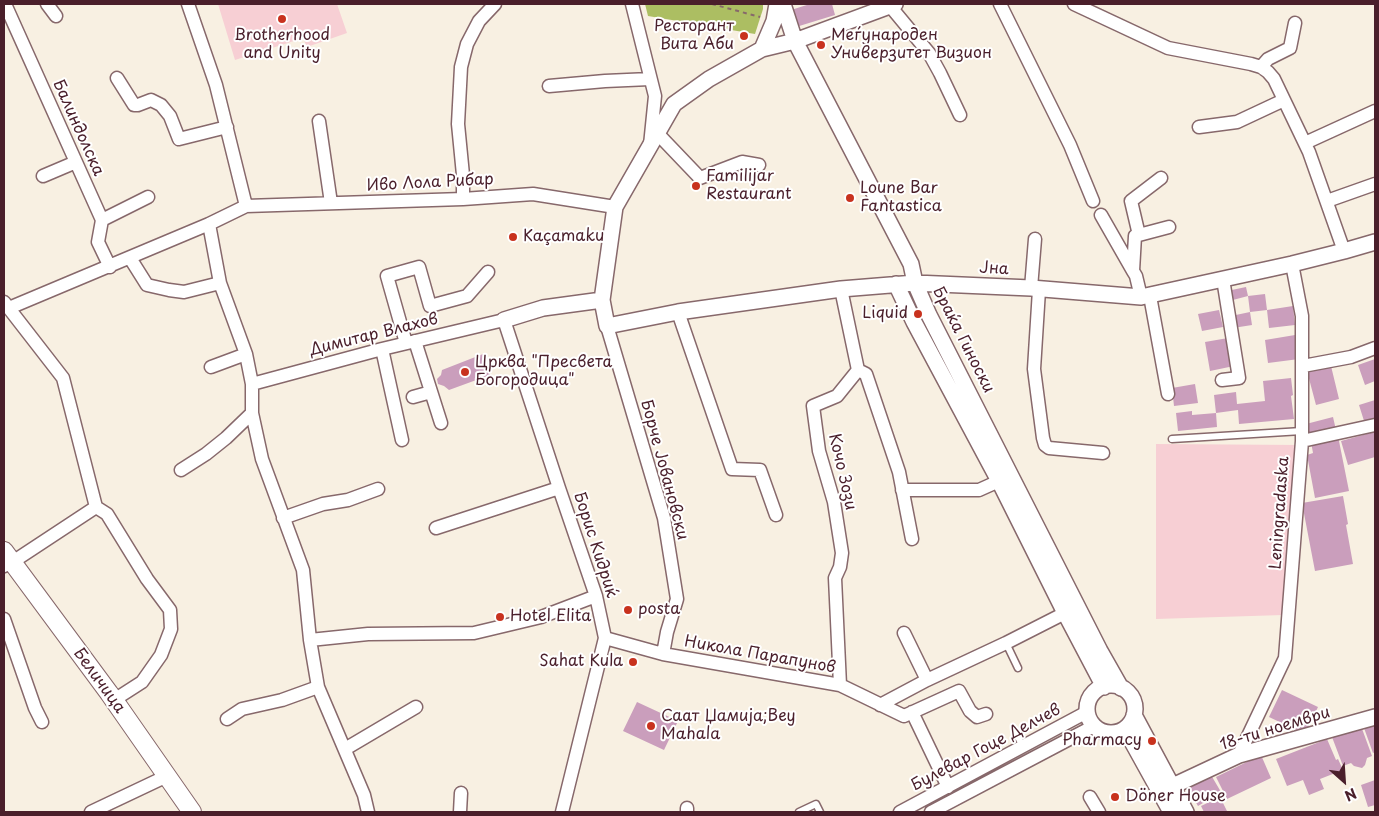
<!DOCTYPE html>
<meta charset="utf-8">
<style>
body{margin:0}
#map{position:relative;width:1379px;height:816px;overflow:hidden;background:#f8f0e2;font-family:"Playpen Sans",sans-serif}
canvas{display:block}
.frame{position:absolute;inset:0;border:5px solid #4a1f2b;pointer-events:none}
.north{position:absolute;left:1319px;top:756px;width:50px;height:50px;-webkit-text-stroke:4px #fff;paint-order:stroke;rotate:154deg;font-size:14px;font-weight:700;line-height:20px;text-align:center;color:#4a1f2b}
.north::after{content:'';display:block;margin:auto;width:18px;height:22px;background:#4a1f2b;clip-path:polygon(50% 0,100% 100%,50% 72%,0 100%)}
</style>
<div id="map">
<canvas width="1379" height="816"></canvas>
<div class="frame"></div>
<div class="north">N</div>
</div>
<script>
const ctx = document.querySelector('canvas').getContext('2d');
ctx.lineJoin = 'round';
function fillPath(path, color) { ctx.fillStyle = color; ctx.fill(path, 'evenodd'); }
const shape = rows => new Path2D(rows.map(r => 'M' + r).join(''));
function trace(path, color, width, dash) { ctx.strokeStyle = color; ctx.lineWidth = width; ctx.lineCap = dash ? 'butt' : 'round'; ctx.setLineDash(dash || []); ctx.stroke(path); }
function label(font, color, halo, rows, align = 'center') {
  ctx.font = font + ' "Playpen Sans",sans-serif'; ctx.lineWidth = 4; ctx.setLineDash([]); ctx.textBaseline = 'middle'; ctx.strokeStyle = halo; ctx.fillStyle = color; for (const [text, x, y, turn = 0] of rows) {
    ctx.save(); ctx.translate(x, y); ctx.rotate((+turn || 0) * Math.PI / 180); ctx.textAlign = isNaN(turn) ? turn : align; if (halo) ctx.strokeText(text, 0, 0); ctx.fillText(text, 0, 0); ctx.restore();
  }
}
const built = shape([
 [218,4,337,4,347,33,307,47,303,38,235,60],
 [1156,444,1300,445,1283,615,1156,619]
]);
const green = shape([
 [645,4,763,4,763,9,755,34,648,16]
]);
const building = shape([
 [810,4,832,4,835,15,796,27,791,10],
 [1246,287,1248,296,1229,301,1227,291],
 [1265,294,1267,310,1250,312,1252,325,1233,328,1231,316,1250,312,1248,296],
 [1293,306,1295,325,1269,328,1267,310],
 [1219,310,1223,327,1202,331,1198,314],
 [1295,335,1299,359,1268,363,1265,340],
 [1228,338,1234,366,1210,371,1205,342],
 [483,354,490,375,449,390,444,386,438,384,437,379,441,375,442,370],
 [1375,359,1375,381,1365,385,1358,365],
 [1331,366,1339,399,1316,405,1307,371],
 [1291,378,1293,395,1291,396,1294,419,1239,424,1238,410,1216,413,1217,427,1178,431,1176,413,1192,411,1192,415,1216,413,1214,395,1236,392,1237,404,1265,401,1263,381],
 [1195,384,1198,403,1174,406,1172,388],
 [1375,400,1375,421,1365,424,1359,405],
 [1333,417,1336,430,1310,437,1306,424],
 [1374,432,1375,437,1375,457,1348,465,1341,441],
 [1338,436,1349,491,1315,498,1307,455,1313,453,1311,442],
 [1343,496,1348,524,1346,525,1353,564,1315,571,1302,503],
 [1282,690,1318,707,1305,734,1269,717],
 [637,702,678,721,664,750,623,731],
 [1375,724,1375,752,1373,753,1364,728],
 [1361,726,1372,756,1367,758,1365,765,1362,768,1354,766,1351,763,1343,766,1332,737],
 [1327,739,1336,760,1338,759,1343,770,1320,779,1324,789,1309,795,1303,780,1287,786,1276,759],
 [1261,755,1271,778,1227,799,1216,777],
 [1211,775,1221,792,1198,806,1188,789],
 [1375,780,1375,805,1368,807,1361,785],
 [1220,797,1227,811,1204,812,1201,806]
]);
const path = shape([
 [712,4,760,17]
]);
const service = shape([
 [1172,439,1302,431],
 [1006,643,1018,668],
 [1016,733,1023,747],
 [799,812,816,804,820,812]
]);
const minor = shape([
 [5,4,102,220,98,242,110,267],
 [47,4,56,16],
 [188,4,216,85,246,206,209,224,220,283,246,354,252,384,252,413,262,459,303,570,310,640,318,687,364,795,368,812],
 [632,4,655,96,650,145],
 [1000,4,1070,145,1093,201],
 [1074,4,1168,48,1251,64,1261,67,1268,72,1274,79,1309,152,1344,251],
 [890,6,929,53,940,73,960,115],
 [1261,67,1268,59,1290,48,1295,23],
 [117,78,134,105,138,105,151,100,161,105,170,116,179,139,227,127],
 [549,86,605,81,650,79],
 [319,121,331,203],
 [1199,127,1237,122,1284,100],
 [657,133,700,178,742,162,759,165],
 [1305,143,1375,111],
 [43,176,76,162],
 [463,199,463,175,458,124,461,67,467,44,479,21,495,4],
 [1327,201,1375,184],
 [246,206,463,199,533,194,615,207],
 [1101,215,1133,271,1136,276,1141,297],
 [102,220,148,197],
 [1139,235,1131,201,1161,178],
 [130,258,147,285,169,290,184,292,220,283],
 [1133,271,1135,236,1169,227],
 [1031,288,1035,239],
 [1039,290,1034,369,1043,438,1045,445,1049,448,1103,453],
 [1150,296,1168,394],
 [4,302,63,378,96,507,107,514,147,579,170,610,171,629,161,655,142,682,114,700],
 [9,308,209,224],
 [678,312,732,469,760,470,776,515],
 [607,326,664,518,677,599,667,632,663,654],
 [415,341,441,423],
 [406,343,387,276,419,267,430,306,467,296,488,272],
 [382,349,402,440],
 [1303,366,1351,357,1375,348],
 [211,367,246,354],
 [858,370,866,374,899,472,912,539],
 [1222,380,1239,378,1223,279],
 [252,384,382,349,504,320,559,488,596,596,605,638,562,812],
 [413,397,431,392],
 [1302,441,1375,425],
 [181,470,206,454,226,438,252,413],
 [902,490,979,490,999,481],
 [283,518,323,504,348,500,378,489],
 [436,528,559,488],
 [4,566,11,563,96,507],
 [4,619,35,708,42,722],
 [904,633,927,680],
 [605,638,663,654,840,685,904,716,959,691,970,711,977,717,986,714],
 [310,640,368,634,474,633,541,617,596,596],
 [840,685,835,578,840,567,842,553,834,502,819,451,813,406,837,396,858,370,841,289],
 [880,705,927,680,1006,643,1065,613],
 [912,712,948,787],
 [227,719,242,709,282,700,318,687],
 [345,749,416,707],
 [1239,755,1285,658,1302,441,1302,316,1292,264],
 [1090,797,1099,812],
 [91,812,167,776],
 [460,812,461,793],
 [687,812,687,808],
 [900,812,1087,712],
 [931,812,1094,726]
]);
const tertiary = shape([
 [783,4,795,41,911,264,915,283,929,315,1100,651,1121,688],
 [895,4,795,41,762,49,709,79,674,104,615,207,602,300,607,326,678,312,841,289,915,283,1031,288,1141,297,1292,264,1344,251,1375,242],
 [762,49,774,21,777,4],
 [896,284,914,322,999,481,1065,613,1104,687],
 [504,320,543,308,602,300],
 '1087 709a24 24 0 1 1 48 0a24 24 0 1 1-48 0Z',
 [1134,715,1186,812],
 [1125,729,1171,812],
 [1160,792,1239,755,1375,717]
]);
const secondary = shape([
 [4,551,109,693,192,812]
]);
const markers = [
 [282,19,5,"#c8321e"],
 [744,36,5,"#c8321e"],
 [821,45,5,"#c8321e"],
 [696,186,5,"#c8321e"],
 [850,198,5,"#c8321e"],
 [513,237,5,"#c8321e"],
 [918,314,5,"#c8321e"],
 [465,372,5,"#c8321e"],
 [628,610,5,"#c8321e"],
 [500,617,5,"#c8321e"],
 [633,662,5,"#c8321e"],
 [651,726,5,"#c8321e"],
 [1152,741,5,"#c8321e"],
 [1115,797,5,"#c8321e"]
];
const poiNames = [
 ["Ресторант",734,27,"right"],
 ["Вита Аби",734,45,"right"],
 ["Brotherhood",282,36,"center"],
 ["and Unity",282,54,"center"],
 ["Меѓународен",831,36],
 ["Универзитет Визион",831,54],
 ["Familijar",706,177],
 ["Restaurant",706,195],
 ["Loune Bar",860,189],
 ["Fantastica",860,207],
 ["Kaçamaku",523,237],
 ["Liquid",908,314,"right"],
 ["Црква \"Пресвета",475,363],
 ["Богородица\"",475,381],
 ["posta",638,610],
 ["Hotel Elita",510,617],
 ["Sahat Kula",623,662,"right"],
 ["Саат Џамија;Bey",661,717],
 ["Mahala",661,735],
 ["Pharmacy",1142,741,"right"],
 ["Döner House",1125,797]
];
const streetNames = [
 ["Балиндолска",78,128,66],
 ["Иво Лола Рибар",430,183,-3],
 ["Јна",994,269,3],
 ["Димитар Влахов",374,335,-14],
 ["Браќа Гиноски",963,340,63],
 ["Борче Јовановски",664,470,75],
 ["Кочо Зози",842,472,77],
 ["Leningradaska",1280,513,-86],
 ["Борис Кидриќ",595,545,72],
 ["Никола Парапунов",760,655,10],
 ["Беличица",99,681,54],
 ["18-ти ноември",1275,729,-17],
 ["Булевар Гоце Делчев",986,748,-28]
];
fillPath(built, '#f7cfd4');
fillPath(green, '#acbe62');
fillPath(building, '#ca9ebc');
trace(service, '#87686b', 9);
trace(minor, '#87686b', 15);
trace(tertiary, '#87686b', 18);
trace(secondary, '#87686b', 20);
trace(path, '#87686b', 2, [4, 4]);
trace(service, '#fff', 6);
trace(minor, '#fff', 12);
trace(tertiary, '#fff', 15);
trace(secondary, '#fff', 18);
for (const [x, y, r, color] of markers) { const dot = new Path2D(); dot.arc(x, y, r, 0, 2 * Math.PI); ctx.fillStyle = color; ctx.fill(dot); trace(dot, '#fff', 2); }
label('16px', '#4a1f2b', '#fff', poiNames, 'left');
label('16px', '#4a1f2b', '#fff', streetNames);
</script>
